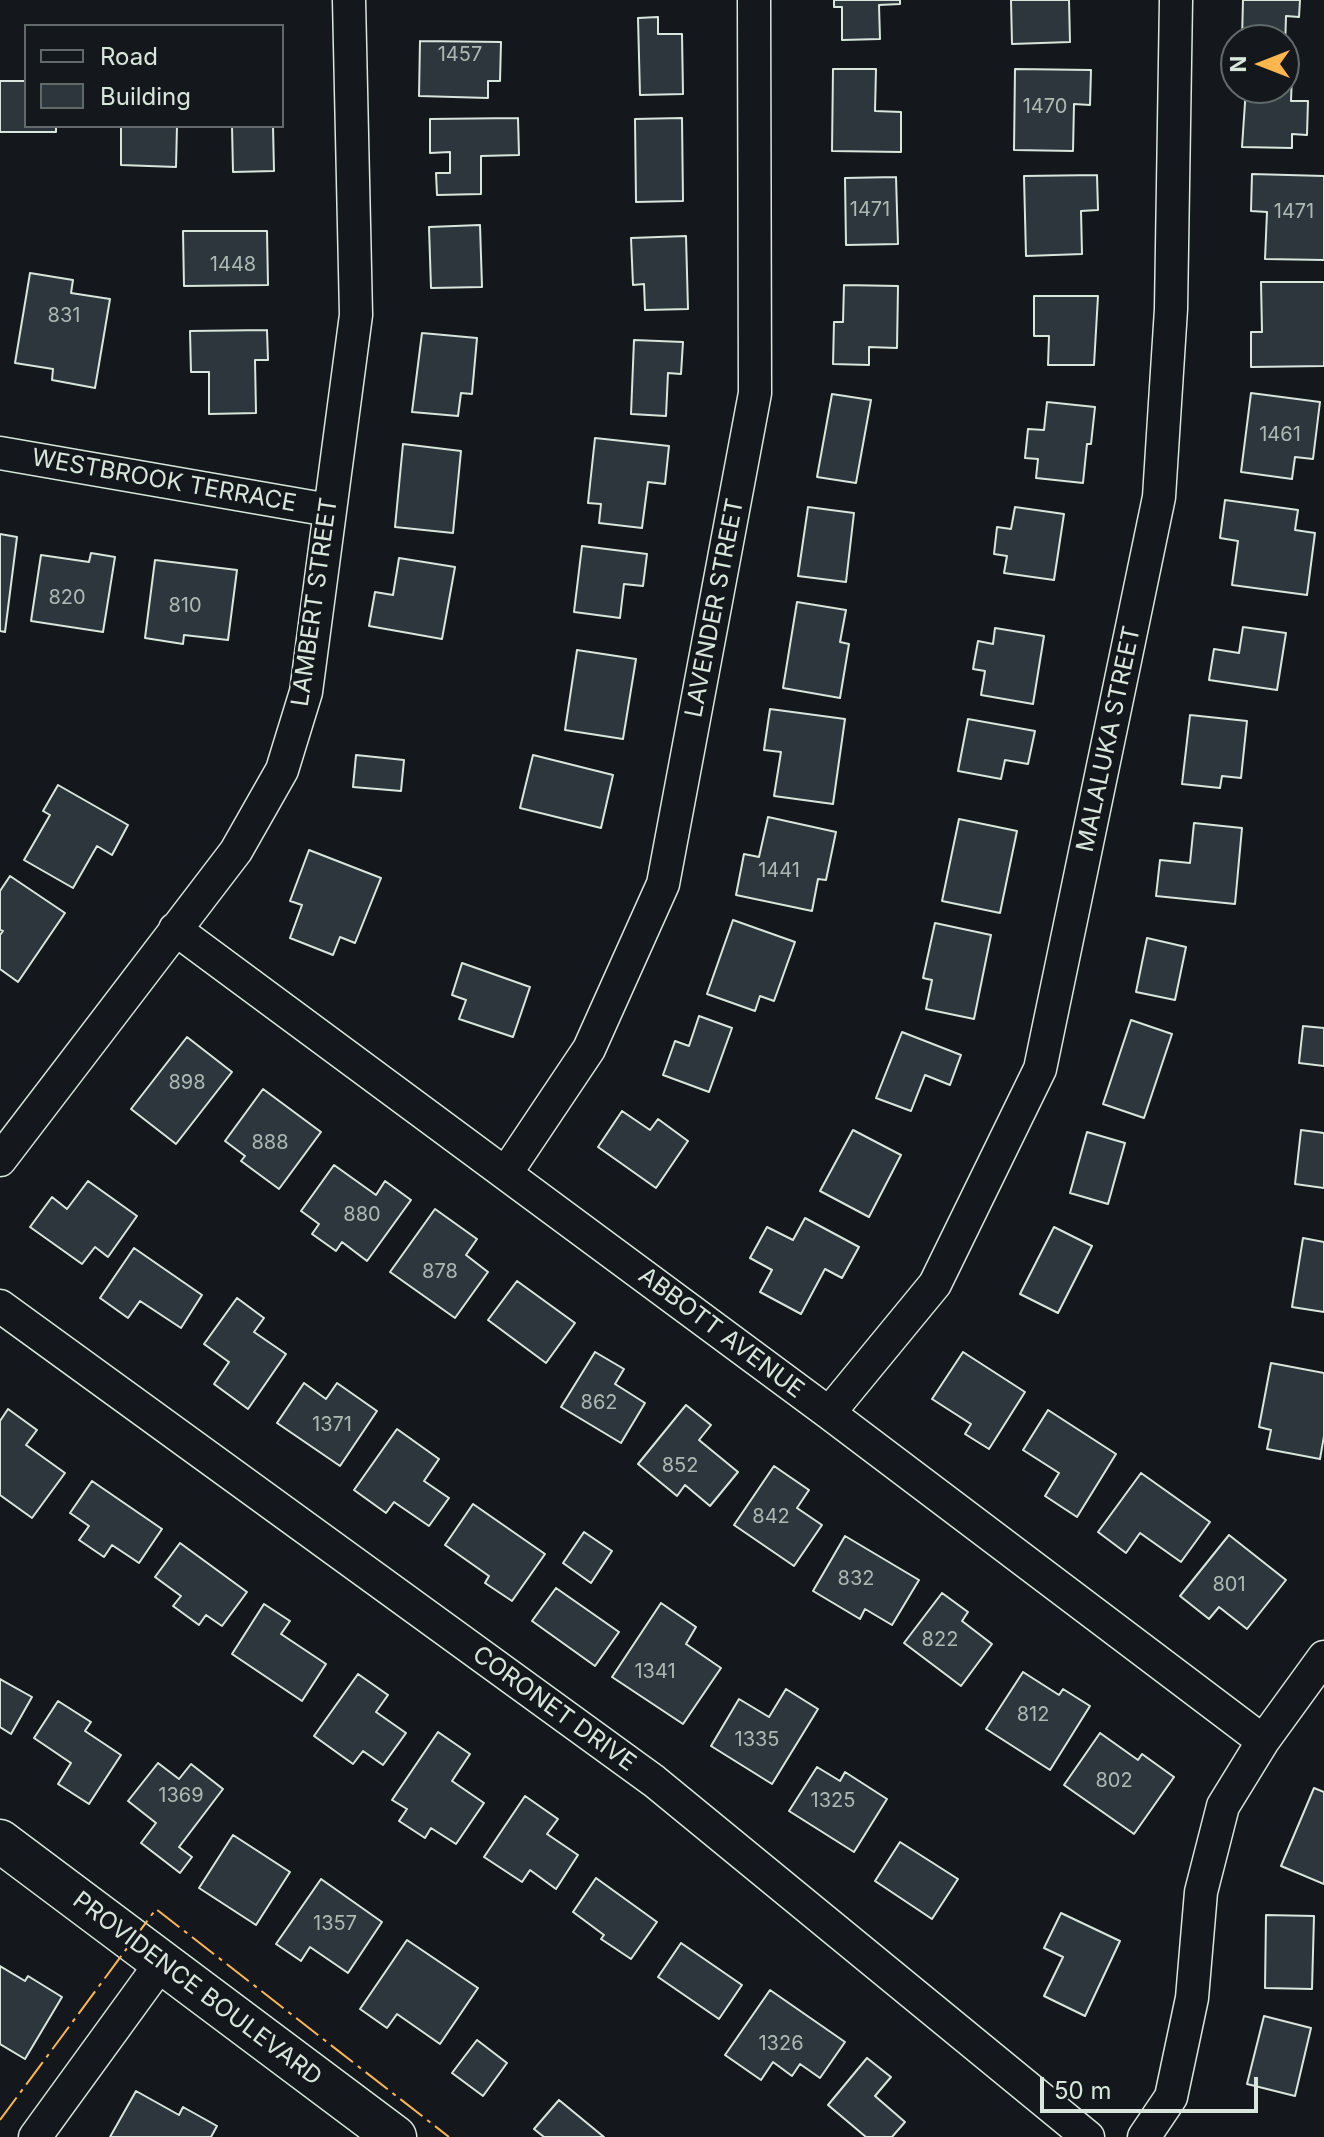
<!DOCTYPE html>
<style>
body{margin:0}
#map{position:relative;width:1324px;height:2137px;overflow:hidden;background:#14181c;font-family:Inter,sans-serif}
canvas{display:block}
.legend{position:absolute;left:24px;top:24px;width:260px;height:104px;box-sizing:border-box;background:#14181c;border:2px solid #626a69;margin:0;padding:10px 14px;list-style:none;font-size:24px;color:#d8e6dc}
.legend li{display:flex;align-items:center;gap:16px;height:40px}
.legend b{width:40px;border:2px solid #626a69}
.north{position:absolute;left:1220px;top:24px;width:80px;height:80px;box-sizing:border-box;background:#14181c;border:2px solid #626a69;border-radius:50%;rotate:270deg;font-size:22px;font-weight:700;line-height:32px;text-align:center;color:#d8e6dc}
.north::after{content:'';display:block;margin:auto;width:28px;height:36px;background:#ffb74d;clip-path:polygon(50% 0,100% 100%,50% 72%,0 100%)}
.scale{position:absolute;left:1040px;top:2077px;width:218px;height:36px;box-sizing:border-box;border:4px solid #d8e6dc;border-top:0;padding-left:10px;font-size:24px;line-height:28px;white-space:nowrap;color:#d8e6dc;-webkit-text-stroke:6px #14181c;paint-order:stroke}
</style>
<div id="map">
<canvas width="1324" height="2137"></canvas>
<ul class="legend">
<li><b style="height:10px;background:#14181c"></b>Road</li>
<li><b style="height:22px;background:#2c363c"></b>Building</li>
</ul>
<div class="north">N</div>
<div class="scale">50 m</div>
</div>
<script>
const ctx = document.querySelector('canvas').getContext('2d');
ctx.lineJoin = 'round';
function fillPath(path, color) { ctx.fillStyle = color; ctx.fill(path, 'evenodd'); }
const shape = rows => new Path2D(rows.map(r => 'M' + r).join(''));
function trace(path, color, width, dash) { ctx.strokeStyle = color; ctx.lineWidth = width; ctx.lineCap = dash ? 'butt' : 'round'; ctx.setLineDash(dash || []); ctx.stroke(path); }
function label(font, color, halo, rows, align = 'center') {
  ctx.font = font + ' Inter,sans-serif'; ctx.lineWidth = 6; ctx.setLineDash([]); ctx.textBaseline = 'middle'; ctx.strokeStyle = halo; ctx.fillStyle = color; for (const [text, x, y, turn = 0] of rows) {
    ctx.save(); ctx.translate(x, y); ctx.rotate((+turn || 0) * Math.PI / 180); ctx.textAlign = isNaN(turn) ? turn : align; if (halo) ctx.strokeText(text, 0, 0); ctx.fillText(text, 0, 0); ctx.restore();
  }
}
const building = shape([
 [834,0,900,0,900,4,879,5,880,39,842,40,842,7,834,7,834,0],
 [1011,0,1069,0,1070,42,1012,44,1011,0],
 [1243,0,1300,0,1299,17,1286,16,1285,49,1284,40,1242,40,1243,0],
 [658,17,658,34,682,34,683,94,640,95,638,18,658,17],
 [420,41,501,42,500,81,488,81,488,98,419,96,420,41],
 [833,69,876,69,875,111,901,112,901,152,832,151,833,69],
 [1015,69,1091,70,1090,105,1074,104,1073,151,1014,150,1015,69],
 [1284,73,1292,73,1291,101,1308,101,1307,135,1292,134,1292,148,1242,147,1246,88,1284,88,1284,73],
 [0,81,26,81,26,126,56,126,56,132,0,132,0,81],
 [518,118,519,155,481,156,481,194,437,195,436,173,450,173,450,152,430,153,430,119,518,118],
 [682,118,683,201,636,202,635,119,682,118],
 [121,126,177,126,176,167,121,165,121,126],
 [232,126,273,126,274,171,233,172,232,126],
 [1252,174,1324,176,1324,260,1265,259,1267,212,1251,211,1252,174],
 [1097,175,1098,210,1081,211,1082,254,1026,256,1024,176,1097,175],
 [896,177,898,244,846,245,845,178,896,177],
 [480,225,482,287,431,288,429,227,480,225],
 [183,231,267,231,268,285,184,286,183,231],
 [686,236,688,309,645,310,644,284,633,285,631,238,686,236],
 [30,273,73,280,71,293,110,299,95,388,52,380,53,369,15,363,30,273],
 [1261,282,1324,282,1324,366,1251,367,1251,332,1262,332,1261,282],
 [844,285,898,286,897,348,869,347,869,365,833,364,834,322,843,322,844,285],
 [1034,296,1098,296,1094,365,1048,365,1049,336,1034,336,1034,296],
 [267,330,268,360,255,360,256,413,209,414,209,372,191,372,190,331,267,330],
 [422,333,477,338,472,394,461,393,458,416,412,412,422,333],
 [634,340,683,342,681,374,668,373,666,416,631,414,634,340],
 [1251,393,1320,402,1313,459,1295,457,1292,479,1241,472,1251,393],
 [832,394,871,400,856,483,817,477,832,394],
 [1047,402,1095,407,1091,444,1087,444,1083,483,1036,478,1038,459,1025,458,1028,429,1044,430,1047,402],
 [595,438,669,446,665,484,648,482,642,528,599,523,601,504,588,503,595,438],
 [403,444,461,451,453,533,395,527,403,444],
 [1225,500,1298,510,1295,530,1315,533,1307,595,1232,585,1238,541,1220,538,1225,500],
 [808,507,854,513,846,582,798,576,808,507],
 [1015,507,1064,514,1054,580,1004,573,1007,556,994,554,997,527,1011,529,1015,507],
 [0,534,17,537,5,632,0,631,0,534],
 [582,546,647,554,643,586,624,584,620,618,574,612,582,546],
 [91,553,115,557,103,632,31,621,41,555,89,562,91,553],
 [399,558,455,567,442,639,369,626,375,592,393,595,399,558],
 [155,560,237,570,228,640,184,635,183,644,145,638,155,560],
 [797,602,846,610,840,642,849,644,840,698,783,688,797,602],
 [1243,627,1286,633,1277,690,1209,680,1214,649,1239,653,1243,627],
 [995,628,1044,636,1033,704,981,695,985,671,973,669,978,641,993,644,995,628],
 [577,650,636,659,623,739,565,730,577,650],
 [770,709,845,719,833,804,774,796,781,752,764,750,770,709],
 [1190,715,1247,721,1241,778,1222,776,1220,788,1182,784,1190,715],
 [968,719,1035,731,1028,764,1005,760,1001,779,958,771,968,719],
 [356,755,404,760,401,791,353,787,356,755],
 [533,755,613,775,601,828,520,808,533,755],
 [58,785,128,825,112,855,97,846,73,888,24,860,50,815,43,811,58,785],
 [768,817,836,832,826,880,818,879,812,911,736,895,744,854,759,857,768,817],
 [959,819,1017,831,1000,913,942,901,959,819],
 [1194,823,1242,828,1235,904,1156,896,1160,860,1190,863,1194,823],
 [309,850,381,878,355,943,340,937,333,955,290,938,302,905,290,901,309,850],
 [10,876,65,913,18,982,0,969,0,935,3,931,0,930,0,891,10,876],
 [733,920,795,942,774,1001,760,996,755,1011,707,994,733,920],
 [935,923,991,935,974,1019,926,1009,932,980,923,978,935,923],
 [1147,938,1186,947,1175,1000,1136,992,1147,938],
 [462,963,530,987,513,1037,459,1019,466,1000,452,995,462,963],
 [699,1016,732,1028,709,1092,663,1075,675,1041,689,1046,699,1016],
 [1131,1020,1172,1034,1144,1118,1103,1104,1131,1020],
 [1303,1026,1324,1028,1324,1066,1299,1063,1303,1026],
 [902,1032,961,1055,950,1085,925,1075,911,1111,876,1098,902,1032],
 [187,1037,232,1072,176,1144,131,1109,187,1037],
 [263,1089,321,1132,279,1189,241,1161,245,1156,225,1141,263,1089],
 [622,1111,650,1130,658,1119,688,1141,656,1188,598,1147,622,1111],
 [853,1130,901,1155,869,1217,820,1191,853,1130],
 [1301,1130,1324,1133,1324,1188,1295,1184,1301,1130],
 [1087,1132,1125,1143,1108,1204,1070,1193,1087,1132],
 [334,1165,376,1195,385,1181,411,1200,367,1261,342,1242,336,1251,312,1234,319,1224,301,1211,334,1165],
 [88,1181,137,1216,108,1257,95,1247,82,1264,30,1227,52,1197,67,1209,88,1181],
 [435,1209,477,1239,466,1255,488,1272,455,1318,390,1272,435,1209],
 [805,1218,859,1247,842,1278,825,1269,801,1314,760,1292,772,1270,750,1258,767,1227,793,1240,805,1218],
 [1054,1227,1092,1246,1058,1313,1020,1294,1054,1227],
 [1303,1238,1324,1242,1324,1312,1292,1307,1303,1238],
 [134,1248,202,1295,181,1328,140,1301,128,1318,100,1298,134,1248],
 [517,1281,575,1323,546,1363,488,1320,517,1281],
 [237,1298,264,1318,254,1332,286,1354,248,1409,214,1384,229,1362,204,1344,237,1298],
 [595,1352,624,1369,615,1384,645,1403,621,1443,561,1407,595,1352],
 [963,1352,1025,1392,989,1449,965,1434,971,1424,932,1399,963,1352],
 [1271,1363,1324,1373,1324,1436,1320,1459,1267,1449,1271,1430,1259,1427,1271,1363],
 [304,1383,326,1399,337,1383,377,1411,340,1466,277,1423,304,1383],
 [686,1405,711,1425,699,1440,738,1472,710,1506,685,1485,677,1496,638,1464,686,1405],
 [8,1409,37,1430,26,1445,65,1473,32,1518,0,1495,0,1421,8,1409],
 [1048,1410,1116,1454,1077,1517,1045,1496,1059,1473,1023,1450,1048,1410],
 [397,1429,439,1459,424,1481,449,1498,429,1526,394,1502,386,1513,354,1490,397,1429],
 [774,1466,809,1490,797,1508,822,1525,794,1566,734,1525,774,1466],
 [1141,1473,1210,1522,1181,1562,1140,1533,1126,1553,1098,1532,1141,1473],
 [92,1481,162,1529,139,1563,112,1545,104,1557,79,1540,89,1526,70,1513,92,1481],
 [473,1504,545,1554,512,1601,485,1583,489,1576,445,1545,473,1504],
 [584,1532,612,1551,591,1583,563,1563,584,1532],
 [1229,1535,1286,1580,1247,1629,1219,1607,1209,1619,1180,1596,1229,1535],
 [845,1536,919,1580,892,1625,865,1609,860,1619,813,1591,845,1536],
 [180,1543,247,1592,222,1626,206,1615,199,1625,173,1606,181,1596,155,1577,180,1543],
 [556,1588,619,1632,595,1666,532,1621,556,1588],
 [942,1593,968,1612,962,1621,992,1644,961,1686,904,1643,942,1593],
 [661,1603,696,1627,686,1644,721,1668,683,1724,612,1677,661,1603],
 [264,1604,290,1621,281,1634,326,1664,302,1701,232,1654,264,1604],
 [1023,1672,1059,1695,1063,1689,1090,1706,1050,1770,986,1729,1023,1672],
 [358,1674,388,1695,376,1712,406,1733,383,1765,363,1751,353,1764,314,1736,358,1674],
 [0,1679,32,1697,11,1734,0,1727,0,1679],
 [786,1689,818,1709,772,1784,711,1746,739,1699,769,1717,786,1689],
 [58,1701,91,1722,85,1731,121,1755,89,1804,58,1784,71,1763,34,1738,58,1701],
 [438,1732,470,1754,452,1781,484,1803,456,1844,431,1828,425,1838,399,1821,407,1809,392,1800,438,1732],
 [1100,1733,1138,1760,1142,1754,1174,1777,1134,1834,1064,1785,1100,1733],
 [158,1763,179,1779,191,1764,223,1789,179,1847,192,1857,180,1873,141,1843,156,1823,128,1801,158,1763],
 [817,1767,840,1781,845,1772,887,1799,854,1852,789,1811,817,1767],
 [1314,1788,1324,1792,1324,1884,1281,1866,1314,1788],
 [525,1796,558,1819,547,1834,578,1855,556,1889,530,1870,522,1882,484,1857,525,1796],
 [233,1835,290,1872,256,1925,199,1888,233,1835],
 [900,1842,958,1879,932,1919,875,1881,900,1842],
 [596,1878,657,1922,631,1959,601,1939,604,1935,573,1912,596,1878],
 [321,1879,382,1922,348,1973,310,1947,301,1961,276,1944,321,1879],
 [1061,1913,1120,1941,1085,2016,1044,1996,1063,1957,1044,1948,1061,1913],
 [1266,1915,1314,1916,1312,1989,1265,1988,1266,1915],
 [407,1940,478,1988,440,2044,397,2014,387,2028,360,2009,407,1940],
 [681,1943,742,1985,719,2019,658,1977,681,1943],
 [0,1966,25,1981,28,1976,62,1997,25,2059,0,2044,0,1966],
 [770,1990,845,2042,820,2078,800,2064,792,2076,773,2062,761,2080,725,2055,770,1990],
 [1264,2016,1311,2028,1295,2096,1247,2084,1264,2016],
 [477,2040,507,2063,483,2096,452,2073,477,2040],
 [867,2058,891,2077,875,2096,905,2122,892,2137,866,2137,828,2105,867,2058],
 [136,2091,179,2115,183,2107,217,2126,211,2137,110,2137,136,2091],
 [559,2100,604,2137,544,2137,534,2129,559,2100]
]);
const minor = shape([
 [0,453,329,510],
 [175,929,829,1413,1263,1741],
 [0,1160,236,851,282,770,306,692,356,315,349,0],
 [506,1173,589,1049,663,884,755,393,754,0],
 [0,1306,654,1781,1088,2137],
 [829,1413,935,1284,1040,1069,1159,497,1171,309,1176,0],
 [35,2137,162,1962],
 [1144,2137,1171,2097,1192,1998,1201,1892,1223,1806,1263,1741,1324,1657]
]);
const major = shape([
 [0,1841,395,2137]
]);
const power = shape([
 [0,2120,156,1909,449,2137]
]);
const numberNames = [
 ["1457",460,55],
 ["1470",1045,107],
 ["1471",870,210],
 ["1471",1294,212],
 ["1448",233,265],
 ["831",64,316],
 ["1461",1280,435],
 ["820",67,598],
 ["810",185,606],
 ["1441",779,871],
 ["898",187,1083],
 ["888",270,1143],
 ["880",362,1215],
 ["878",440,1272],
 ["862",599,1403],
 ["1371",332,1425],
 ["852",680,1466],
 ["842",771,1517],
 ["832",856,1579],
 ["801",1229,1585],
 ["822",940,1640],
 ["1341",655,1672],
 ["812",1033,1715],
 ["1335",757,1740],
 ["802",1114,1781],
 ["1369",181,1796],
 ["1325",833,1801],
 ["1357",335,1924],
 ["1326",781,2044]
];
const streetNames = [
 ["WESTBROOK TERRACE",164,481,10],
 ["LAMBERT STREET",315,602,-82],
 ["LAVENDER STREET",715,608,-79],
 ["MALALUKA STREET",1109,739,-78],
 ["ABBOTT AVENUE",721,1333,37],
 ["CORONET DRIVE",554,1709,36],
 ["PROVIDENCE BOULEVARD",197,1989,37]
];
fillPath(building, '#2c363c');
trace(building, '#d8e6dc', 2);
trace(minor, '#d8e6dc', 35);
trace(major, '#d8e6dc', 45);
trace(minor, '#14181c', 32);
trace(major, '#14181c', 42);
trace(power, '#ffb74d', 2, [28, 6, 4, 6]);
label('20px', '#adbab4', null, numberNames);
label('24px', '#d8e6dc', '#14181c', streetNames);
</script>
